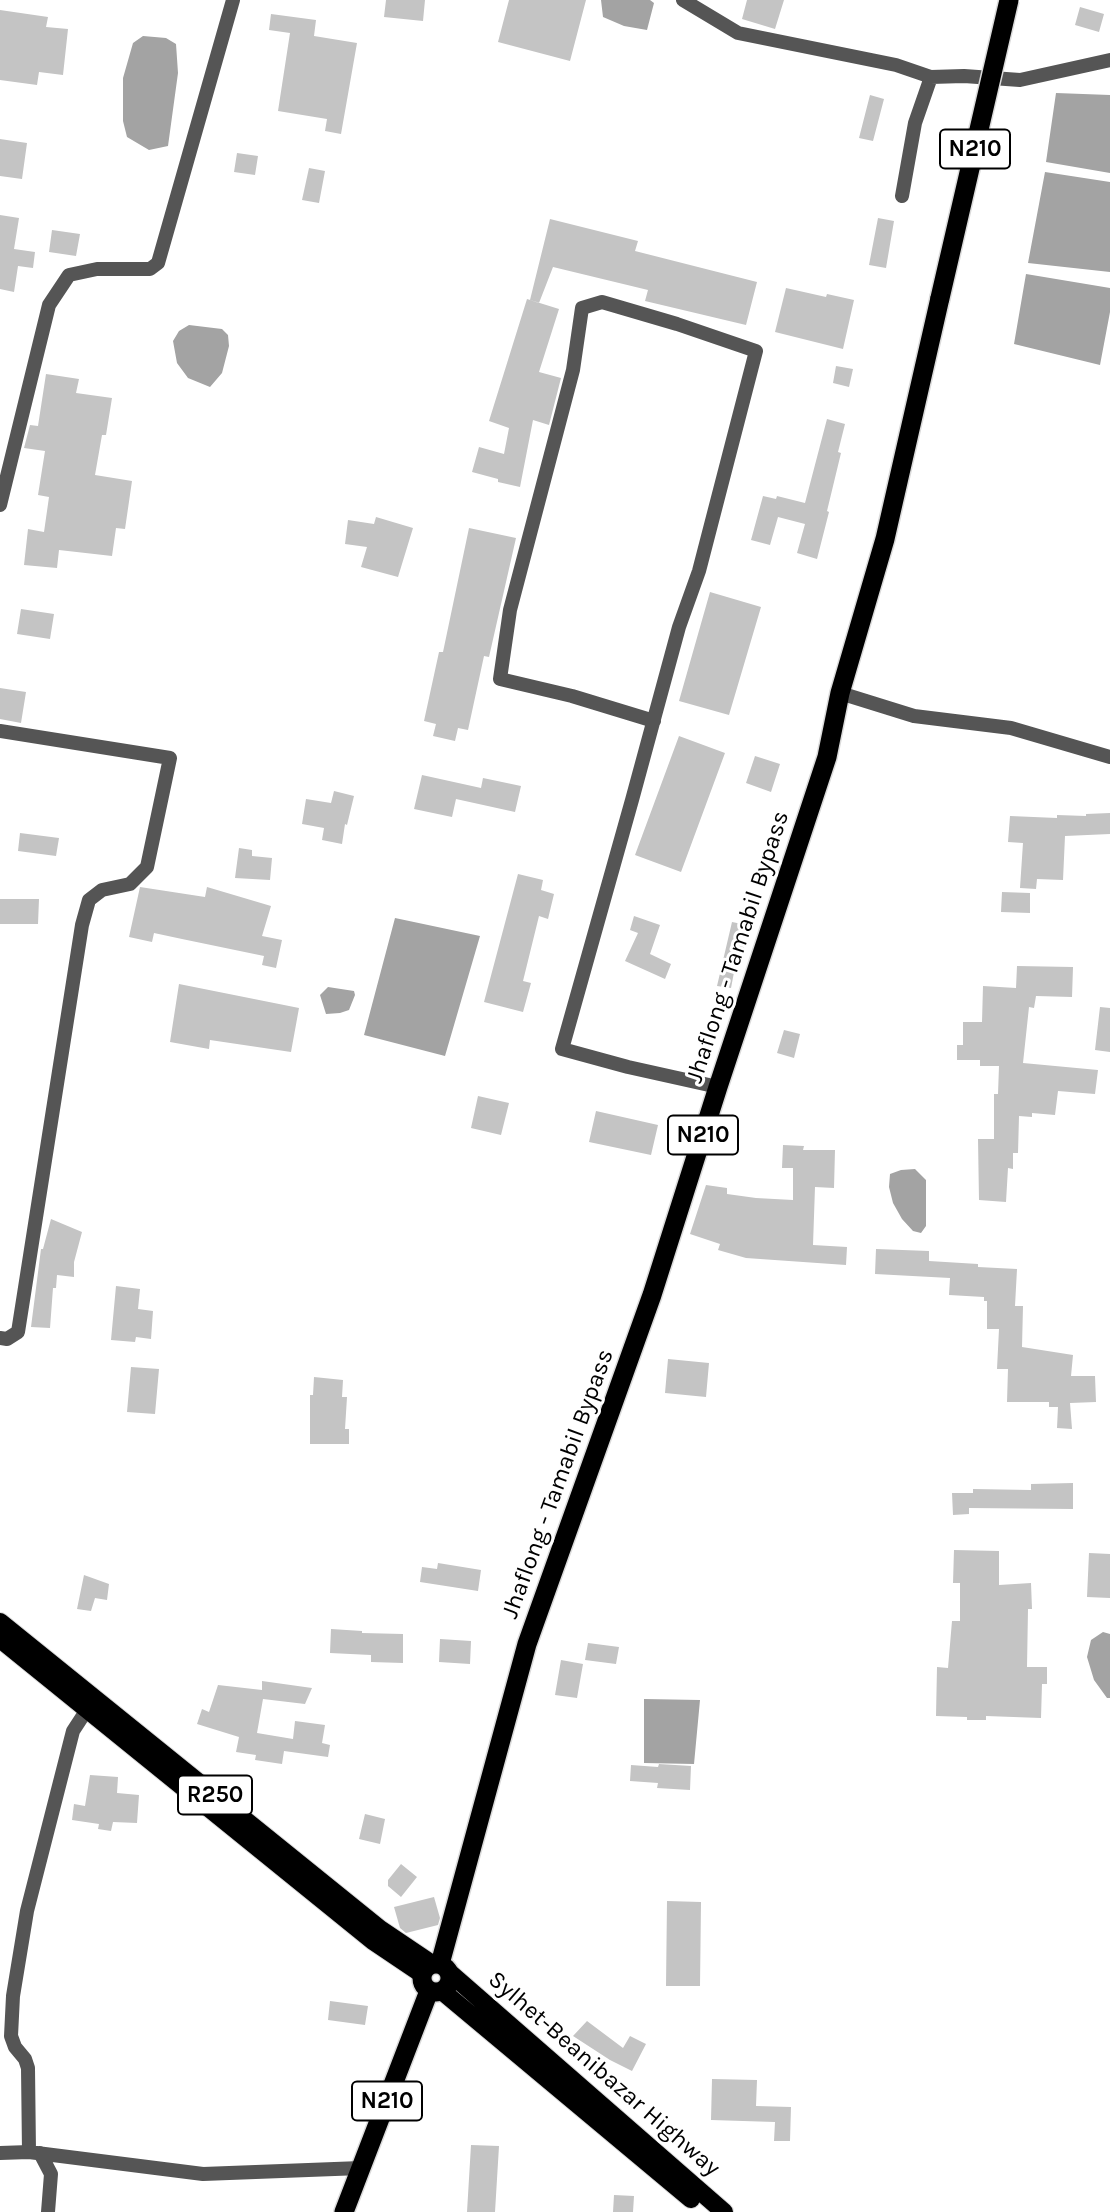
<!DOCTYPE html>
<style>
body{margin:0}
canvas{display:block;background:#fff}
</style>
<canvas width="1110" height="2212"></canvas>
<script>
const ctx = document.querySelector('canvas').getContext('2d');
ctx.lineJoin = 'round';
function fillPath(path, color) { ctx.fillStyle = color; ctx.fill(path, 'evenodd'); }
const shape = rows => new Path2D(rows.map(r => 'M' + r).join(''));
function trace(path, color, width, dash) { ctx.strokeStyle = color; ctx.lineWidth = width; ctx.lineCap = dash ? 'butt' : 'round'; ctx.setLineDash(dash || []); ctx.stroke(path); }
function label(font, color, halo, rows, align = 'center') {
  ctx.font = font + ' Karla,sans-serif'; ctx.lineWidth = 6; ctx.setLineDash([]); ctx.textBaseline = 'middle'; ctx.strokeStyle = halo; ctx.fillStyle = color; for (const [text, x, y, turn = 0] of rows) {
    ctx.save(); ctx.translate(x, y); ctx.rotate((+turn || 0) * Math.PI / 180); ctx.textAlign = isNaN(turn) ? turn : align; if (halo) ctx.strokeText(text, 0, 0); ctx.fillText(text, 0, 0); ctx.restore();
  }
}
const water = shape([
 [601,0,650,0,654,3,647,30,624,26,603,17],
 [143,36,166,38,176,44,178,73,168,146,149,150,127,137,123,121,123,78,133,43],
 [1056,93,1110,95,1110,173,1046,162],
 [1045,172,1110,182,1110,272,1028,263],
 [1026,274,1110,288,1110,312,1100,365,1014,344],
 [189,325,222,329,228,335,229,346,222,373,210,387,188,378,177,363,173,341,179,331],
 [395,918,480,936,445,1056,364,1035],
 [328,987,354,991,355,995,349,1010,340,1013,326,1014,320,995],
 [915,1169,926,1180,926,1226,921,1233,913,1231,902,1219,893,1203,889,1187,890,1174,901,1170],
 [1103,1632,1110,1634,1110,1698,1107,1698,1094,1680,1087,1657,1091,1640],
 [644,1699,700,1700,694,1764,644,1763]
]);
const building = shape([
 [386,0,425,0,423,21,384,17],
 [509,0,586,0,570,61,498,42],
 [747,0,784,0,775,29,742,19],
 [1080,7,1104,14,1099,32,1075,25],
 [0,10,48,17,46,27,68,29,63,75,39,72,37,85,0,80],
 [271,14,316,20,314,36,357,43,341,134,325,131,327,119,278,111,290,33,269,30],
 [870,95,884,99,873,141,859,138],
 [0,139,27,143,22,179,0,176],
 [237,153,258,156,255,175,234,172],
 [309,168,325,171,319,203,302,200],
 [0,215,19,218,14,249,35,252,33,268,18,266,14,292,0,289],
 [878,218,894,221,886,268,869,265],
 [550,219,638,241,635,251,757,282,746,325,645,301,648,290,553,267,539,303,530,300],
 [52,230,80,234,76,256,49,252],
 [786,288,826,297,827,294,854,300,843,349,775,332],
 [527,299,559,309,539,372,561,378,549,425,533,420,520,487,498,482,498,479,472,472,479,447,504,454,509,428,489,421],
 [836,366,853,369,849,387,833,383],
 [46,374,79,379,76,393,112,398,106,435,102,435,95,475,132,481,125,529,116,528,112,556,59,550,57,568,24,565,28,529,44,532,49,497,38,495,45,451,24,448,30,425,38,426],
 [827,419,845,424,838,452,841,453,827,511,829,512,817,559,797,553,805,524,778,517,770,545,751,540,763,496,776,499,777,496,805,503],
 [376,517,413,528,398,577,361,567,367,547,345,544,348,520,374,524],
 [469,528,516,538,489,657,484,656,468,730,458,728,455,741,433,736,436,724,424,721,439,652,443,652],
 [710,592,761,607,729,715,679,701],
 [21,609,54,614,50,639,17,634],
 [0,688,26,692,21,723,0,719],
 [679,736,725,753,681,872,635,855],
 [755,756,780,764,771,792,746,783],
 [422,775,481,788,483,778,521,786,515,812,456,799,452,817,414,809],
 [334,791,354,796,347,825,345,824,342,844,322,840,324,828,302,824,306,799,331,803],
 [1110,813,1110,834,1065,836,1063,880,1037,879,1036,889,1020,888,1023,843,1008,842,1010,816,1057,818,1057,815,1086,816,1086,814],
 [20,833,59,838,56,856,18,851],
 [239,848,252,850,252,856,272,858,270,880,235,878],
 [518,874,543,880,541,890,554,894,548,919,539,916,523,981,531,983,523,1012,484,1002],
 [140,887,205,897,207,887,271,906,262,936,282,940,276,968,262,965,264,956,182,939,154,933,152,942,129,937],
 [1002,892,1030,893,1030,913,1001,912],
 [0,899,39,899,38,924,0,924],
 [634,916,660,925,650,954,671,964,665,979,625,961,638,933,630,930],
 [732,922,742,924,742,927,749,929,740,963,736,962,731,988,717,986],
 [1017,966,1073,967,1072,997,1036,996,1034,1008,1029,1007,1023,1063,1098,1070,1095,1094,1058,1091,1055,1115,1032,1113,1032,1117,1019,1116,1018,1153,1013,1153,1013,1169,1008,1168,1006,1202,979,1200,978,1139,994,1139,994,1094,998,1094,999,1066,980,1066,980,1060,957,1060,957,1045,963,1045,963,1022,982,1022,983,986,1016,988],
 [179,984,299,1008,291,1052,210,1040,209,1049,170,1042],
 [1100,1007,1110,1008,1110,1052,1095,1050],
 [784,1030,800,1034,794,1058,777,1053],
 [478,1096,509,1103,501,1135,471,1128],
 [596,1111,658,1125,651,1155,589,1142],
 [783,1145,804,1146,803,1150,835,1150,834,1188,815,1187,813,1245,847,1247,846,1265,746,1258,718,1250,720,1244,690,1234,706,1185,727,1188,727,1194,756,1198,793,1200,793,1168,782,1168],
 [51,1219,82,1232,74,1262,74,1277,57,1275,56,1288,53,1288,50,1328,31,1327,41,1249,43,1249],
 [876,1249,929,1251,929,1261,978,1264,978,1267,1017,1269,1015,1306,1023,1306,1022,1347,1073,1355,1071,1376,1095,1376,1096,1402,1070,1403,1072,1429,1057,1428,1058,1407,1049,1407,1049,1402,1007,1402,1008,1369,997,1369,999,1329,987,1329,987,1301,984,1301,984,1297,949,1295,950,1278,875,1274],
 [116,1286,140,1289,138,1309,153,1311,151,1339,136,1337,135,1342,111,1340],
 [668,1359,709,1363,706,1397,665,1393],
 [131,1367,159,1369,155,1414,127,1412],
 [314,1377,343,1380,342,1397,347,1397,345,1429,349,1429,349,1444,310,1444,310,1395,313,1395],
 [1073,1483,1073,1509,969,1508,969,1514,953,1515,952,1493,973,1493,973,1489,1031,1490,1031,1484],
 [954,1550,999,1551,999,1585,1031,1583,1032,1609,1028,1609,1027,1667,1047,1667,1047,1684,1042,1684,1041,1718,986,1716,986,1720,967,1720,967,1717,936,1716,937,1667,948,1668,952,1621,960,1621,960,1583,953,1583],
 [1089,1553,1110,1554,1110,1598,1087,1597],
 [438,1563,481,1570,478,1591,420,1582,422,1567,437,1569],
 [84,1575,109,1584,107,1600,95,1598,91,1611,77,1609],
 [331,1629,362,1631,362,1633,403,1634,403,1663,371,1662,371,1655,330,1653],
 [440,1639,471,1641,470,1664,439,1662],
 [588,1643,619,1647,616,1664,585,1660],
 [561,1660,583,1664,577,1698,555,1695],
 [262,1681,312,1688,305,1704,263,1699,257,1733,293,1739,295,1721,325,1725,322,1743,330,1745,328,1757,284,1751,282,1764,255,1760,256,1755,236,1752,239,1737,197,1724,202,1709,209,1712,218,1685,262,1690],
 [659,1764,691,1766,690,1790,657,1788,658,1783,630,1781,631,1765,658,1767],
 [90,1775,118,1777,117,1793,139,1795,137,1823,113,1822,111,1831,98,1829,99,1824,72,1820,74,1804,85,1806],
 [365,1814,385,1819,380,1844,359,1839],
 [401,1864,417,1877,401,1897,388,1886,388,1880],
 [434,1897,440,1918,438,1925,406,1933,400,1928,394,1907],
 [667,1901,701,1902,700,1986,666,1986],
 [330,2001,368,2006,365,2025,328,2020],
 [587,2021,623,2048,630,2036,646,2044,632,2071,610,2060,573,2036],
 [712,2079,757,2080,756,2106,791,2107,790,2141,774,2141,775,2122,711,2120],
 [471,2145,499,2146,495,2212,467,2212],
 [614,2195,634,2196,633,2212,613,2212]
]);
const minor = shape([
 [683,0,738,33,896,65,931,77,964,76,1020,80,1110,60],
 [902,196,915,123,931,77],
 [0,505,49,305,69,275,97,269,150,269,158,263,233,0],
 [840,693,914,716,1011,728,1110,757],
 [654,721,572,696,500,679,510,610,573,370,582,308,602,302,677,324,756,351,699,571,679,627,632,800,562,1049,628,1067,718,1087],
 [0,731,170,758,147,867,130,884,102,890,89,900,82,925,18,1332,7,1339,0,1338],
 [88,1708,73,1731,27,1911,13,1996,11,2036,15,2047,25,2059,28,2068,29,2152,203,2174,361,2168],
 [0,2153,29,2152],
 [40,2153,51,2174,48,2212]
]);
const primary = shape([
 [0,1622,380,1929,432,1964],
 [0,1639,373,1941,422,1974],
 [450,1973,724,2212],
 [442,1991,691,2199]
]);
const trunk = shape([
 '422 1978a14 14 0 1 1 28 0a14 14 0 1 1-28 0Z',
 [440,1964,527,1644,652,1295,718,1087,827,757,840,693,885,539,940,298],
 [344,2212,429,1991]
]);
const trunkBridge = shape([
 [940,298,1009,0]
]);
const shields = [
 [975,149,70],
 [703,1135,70],
 [215,1795,74],
 [387,2101,70]
];
const shieldNames = [
 ["N210",975,149],
 ["N210",703,1135],
 ["R250",215,1795],
 ["N210",387,2101]
];
const streetNames = [
 ["Jhaflong - Tamabil Bypass",738,947,-72],
 ["Jhaflong - Tamabil Bypass",558,1484,-70],
 ["Sylhet-Beanibazar Highway",604,2074,41]
];
fillPath(water, '#a3a3a3');
fillPath(building, '#c4c4c4');
trace(primary, '#dbdbdb', 20);
trace(trunk, '#dbdbdb', 22);
trace(minor, '#555', 14);
trace(primary, '#000', 18);
trace(trunk, '#000', 19);
trace(trunkBridge, '#dbdbdb', 22, []);
trace(trunkBridge, '#000', 19);
for (const [x, y, w] of shields) { const box = new Path2D(); box.roundRect(x - w / 2, y - 19.5, w, 39, 5); ctx.fillStyle = '#fff'; ctx.fill(box); trace(box, '#000', 2); }
label('bold 23px', '#000', null, shieldNames);
label('24px', '#000', '#fff', streetNames);
</script>
